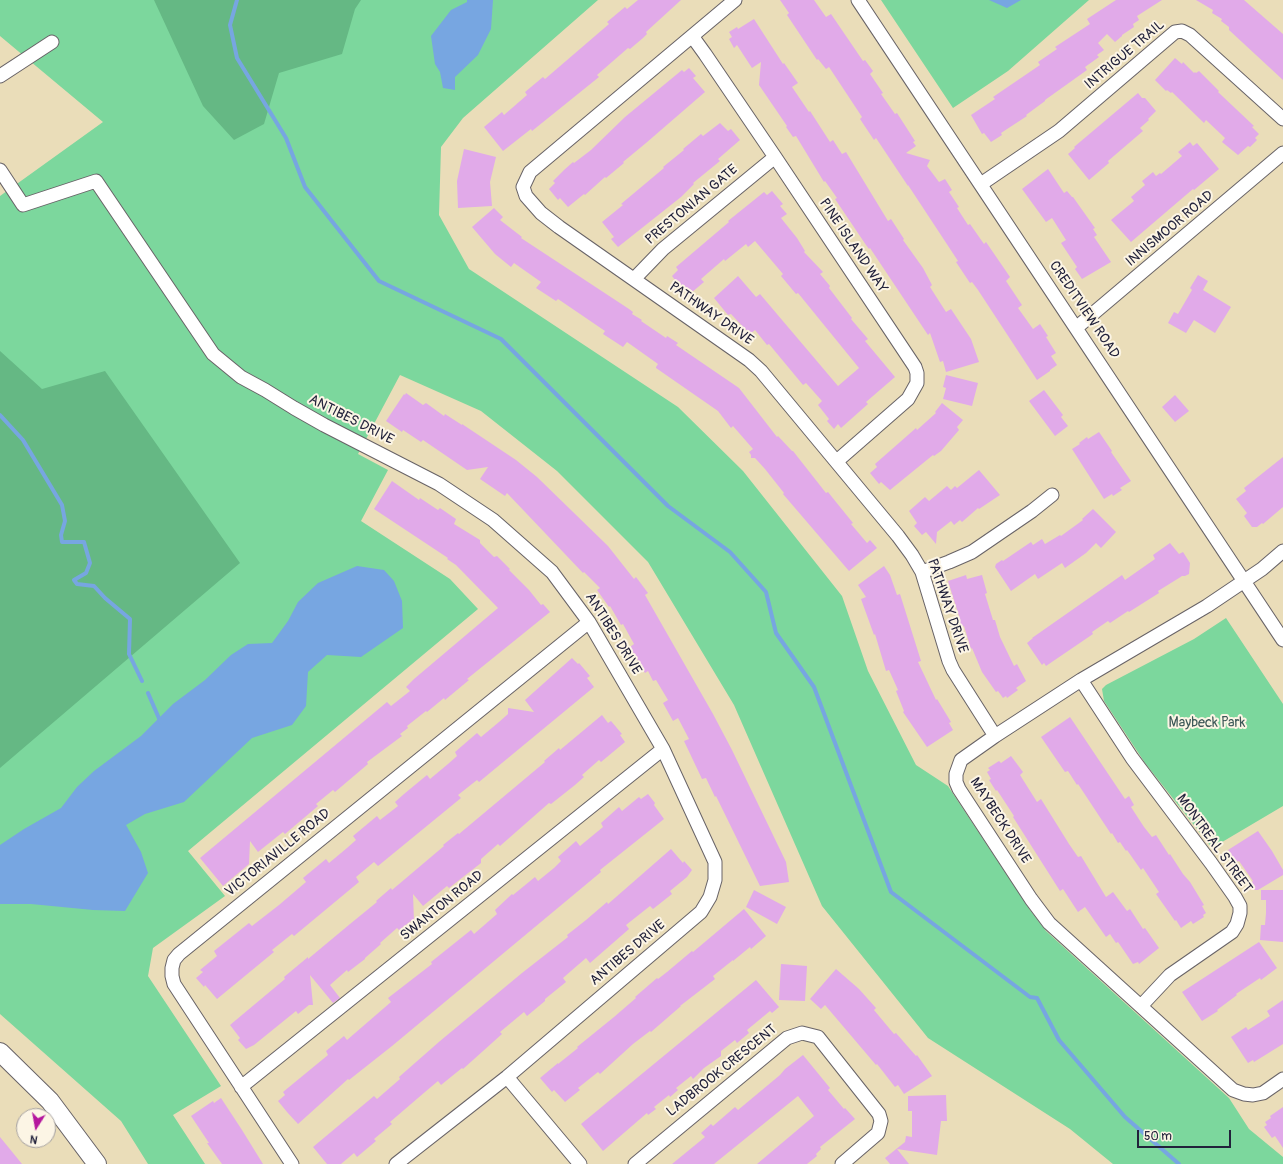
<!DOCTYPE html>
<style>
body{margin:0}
#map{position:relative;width:1283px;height:1164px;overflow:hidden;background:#eaddb9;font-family:Pangolin,sans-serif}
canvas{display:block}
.north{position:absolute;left:16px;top:1108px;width:40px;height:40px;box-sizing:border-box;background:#fcf5e5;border:1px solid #a5a1a1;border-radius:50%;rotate:191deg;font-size:11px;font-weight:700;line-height:16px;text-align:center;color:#22223b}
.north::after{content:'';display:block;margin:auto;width:14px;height:18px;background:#b5179e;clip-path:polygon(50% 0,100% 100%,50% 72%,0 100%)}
.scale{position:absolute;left:1137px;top:1130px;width:94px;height:18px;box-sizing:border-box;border:2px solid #22223b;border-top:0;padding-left:5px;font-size:12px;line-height:14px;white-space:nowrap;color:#22223b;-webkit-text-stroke:3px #fcf5e5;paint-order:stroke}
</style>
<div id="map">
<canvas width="1283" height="1164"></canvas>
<div class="north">N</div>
<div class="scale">50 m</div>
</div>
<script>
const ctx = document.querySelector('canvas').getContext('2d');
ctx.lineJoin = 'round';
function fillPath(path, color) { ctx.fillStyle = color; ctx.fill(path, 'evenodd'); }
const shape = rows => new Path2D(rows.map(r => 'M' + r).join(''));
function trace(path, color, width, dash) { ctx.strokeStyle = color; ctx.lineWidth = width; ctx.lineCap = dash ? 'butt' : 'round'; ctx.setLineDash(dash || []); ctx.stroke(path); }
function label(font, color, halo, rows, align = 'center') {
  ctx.font = font + ' Pangolin,sans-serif'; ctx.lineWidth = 4; ctx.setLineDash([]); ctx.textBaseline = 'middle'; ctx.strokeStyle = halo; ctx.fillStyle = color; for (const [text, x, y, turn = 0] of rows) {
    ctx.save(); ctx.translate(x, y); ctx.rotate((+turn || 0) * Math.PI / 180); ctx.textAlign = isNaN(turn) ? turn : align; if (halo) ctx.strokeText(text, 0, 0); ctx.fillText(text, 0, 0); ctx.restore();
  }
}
const green = shape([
 [0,0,598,0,463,118,441,147,439,215,469,269,678,407,743,471,842,596,868,671,916,765,948,786,1030,910,1046,931,1229,1098,1249,1129,1283,1157,1283,1164,1113,1164,1070,1129,928,1038,822,906,734,705,648,562,557,471,481,411,400,375,358,454,388,470,361,521,450,579,478,609,188,851,225,896,153,948,148,976,221,1086,173,1115,205,1164,148,1164,121,1121,0,1014,0,196,103,122,0,36],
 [881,0,1089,0,1008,71,953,108],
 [1226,618,1283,704,1283,806,1212,848,1145,763,1104,701,1102,689,1106,685,1194,639]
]);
const forest = shape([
 [154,0,361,0,355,9,342,54,279,73,264,124,234,140,203,106],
 [0,351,42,389,105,371,240,563,0,768]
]);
const water = shape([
 [467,0,493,0,491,29,478,55,455,77,455,90,443,88,440,72,435,64,431,36,451,10,467,2],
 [989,0,1021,0,1007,8],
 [357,566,384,570,394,581,402,601,403,628,361,657,327,655,308,672,306,706,292,725,252,738,184,802,145,814,126,825,141,852,148,873,125,911,93,910,31,904,0,904,0,845,24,829,61,808,77,787,94,771,141,736,173,704,205,680,231,655,248,644,272,643,288,621,298,602,318,583]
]);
const stream = shape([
 [237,0,230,25,237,58,286,138,305,187,379,281,501,339,668,506,730,552,766,592,776,633,814,687,891,892,1030,997,1037,998,1059,1040,1125,1117,1179,1164],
 [0,415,23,440,62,505,65,521,61,535,62,542,84,542,90,563,86,573,74,580,77,584,94,586,105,598,130,619,129,654,142,681],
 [148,693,161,723]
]);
const building = shape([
 [638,0,681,0,646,32,647,34,643,38,630,49,628,48,597,75,599,77,532,131,531,129,503,151,484,127,502,112,504,115,527,95,525,92,543,77,545,79,609,24,607,22,625,7,627,9],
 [780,0,814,0,826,17,831,14,863,61,865,60,873,71,870,74,883,93,881,94,895,114,897,113,915,141,913,142,916,146,906,153,930,160,927,166,939,182,945,179,952,190,949,192,959,207,957,208,968,225,970,224,984,244,986,242,1010,277,1006,281,1022,305,1018,308,1033,329,1040,324,1048,336,1046,337,1056,353,1051,356,1057,365,1050,370,1050,371,1037,380,978,290,972,282,970,283,956,262,958,261,908,185,908,186,876,138,874,140,860,119,862,117,829,67,826,69,818,59,817,60,787,15,789,13],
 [1116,0,1162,0,1137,16,1139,20,1133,24,1134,27,1122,35,1122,36,1115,42,1107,34,1098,43,1104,50,1097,55,1099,57,1085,67,1087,70,1045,100,1045,101,1026,115,1027,116,1001,133,1002,135,991,142,984,133,982,134,971,115,995,99,993,97,1040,65,1038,62,1057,49,1055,47,1090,24,1087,19],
 [1196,0,1244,0,1283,34,1283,80,1229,30,1229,27,1221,21,1222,19,1212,13,1213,10],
 [754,19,783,64,784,63,798,83,792,87,809,112,810,111,830,142,833,140,842,154,846,152,888,221,891,219,904,239,903,240,923,268,932,285,930,287,946,312,951,309,971,339,979,362,946,372,943,361,940,362,930,333,928,335,870,248,869,249,866,245,835,199,837,198,825,181,824,182,796,136,793,137,786,127,787,126,759,85,761,62,752,68,737,45,734,48,729,39,732,37,729,32,737,27,738,29],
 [1175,58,1182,64,1183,62,1194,73,1195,72,1196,73,1199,71,1219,91,1218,92,1254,126,1252,127,1259,134,1255,138,1257,140,1250,147,1248,146,1238,155,1222,142,1225,138,1206,120,1204,123,1172,92,1171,93,1167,90,1166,91,1155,80],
 [689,68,696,76,693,78,705,92,646,143,623,162,624,163,606,178,605,177,585,195,584,194,568,207,560,198,558,200,549,189,555,183,553,181,564,170,573,162,574,163,591,150,625,117,682,70,684,72],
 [1138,93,1142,98,1145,98,1156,111,1148,119,1149,120,1140,128,1143,131,1108,161,1109,163,1089,180,1068,154,1075,148,1074,147],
 [720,123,728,131,731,129,740,140,718,159,720,161,693,183,694,184,681,197,618,247,611,239,614,237,602,222,623,205,621,204,664,168,663,167,684,150,683,149,701,134,703,136],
 [1190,142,1193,146,1197,143,1219,169,1194,190,1193,189,1131,242,1111,220,1134,201,1131,197,1145,185,1142,181,1153,172,1156,176,1160,173,1161,174,1182,156,1178,152],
 [464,149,496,157,490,182,492,206,458,208,457,181],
 [1048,169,1064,193,1067,191,1072,197,1073,197,1095,228,1093,229,1097,235,1094,237,1111,262,1082,279,1075,269,1077,267,1061,243,1066,240,1052,218,1046,222,1022,189],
 [772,191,783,204,780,206,787,214,781,218,797,238,805,251,804,252,823,272,820,274,830,286,829,288,852,318,851,319,868,339,865,341,895,377,866,402,868,404,841,428,838,424,834,429,827,421,829,419,818,405,822,401,806,383,803,385,769,344,767,345,755,330,750,334,731,314,728,315,714,298,738,276,756,297,760,294,838,386,859,368,798,293,796,294,781,276,783,274,755,241,748,247,746,244,725,261,724,259,701,279,704,282,691,293,684,287,682,289,672,276,678,270,676,267,729,222,728,221,764,192,767,195],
 [494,208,503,217,500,220,522,237,521,238,629,309,633,312,632,314,642,320,641,321,666,338,667,336,678,343,676,345,739,388,777,437,778,436,792,451,793,451,826,493,828,492,836,502,853,523,851,524,867,543,870,540,877,548,849,571,783,494,784,493,765,469,755,458,751,458,751,455,749,452,753,449,733,426,731,428,718,411,656,368,656,367,658,364,651,359,627,342,623,347,603,334,605,331,583,316,558,299,556,301,536,288,541,282,514,263,511,267,495,254,472,227],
 [1198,275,1208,281,1203,290,1231,307,1215,333,1194,320,1186,333,1168,323,1174,312,1178,314,1192,290,1190,288],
 [946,375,978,383,972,406,943,399,946,388,943,387],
 [1044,390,1063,415,1061,417,1068,426,1055,436,1029,401],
 [406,393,423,405,426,403,444,416,445,414,462,425,462,424,516,460,537,477,608,546,634,579,636,577,648,593,645,595,713,714,732,750,786,862,789,882,760,886,716,796,715,797,706,778,702,779,684,741,689,739,678,718,673,721,663,703,668,700,656,680,653,681,648,671,645,673,630,647,634,644,623,624,621,625,610,606,609,607,597,590,600,588,584,572,583,573,507,493,505,496,480,479,488,467,467,470,423,440,421,442,403,430,402,432,386,421,404,394,405,395],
 [1175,395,1189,411,1175,422,1162,407],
 [942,403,963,420,957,427,959,430,941,451,934,456,933,455,890,490,881,482,879,484,870,473,877,467,875,464,916,428,917,430,936,413,935,412],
 [1099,432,1112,451,1111,452,1131,481,1120,488,1122,490,1113,496,1112,494,1104,499,1072,449,1080,444,1079,443,1087,437,1088,439],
 [1283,457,1283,507,1263,524,1262,523,1257,527,1252,527,1244,516,1247,513,1236,499,1246,491,1244,488],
 [979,470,1000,495,979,509,978,508,962,522,960,520,954,525,951,521,937,532,936,544,926,532,922,535,914,526,917,523,909,511,925,497,929,501,947,486,951,490,955,486,957,488],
 [392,481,419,500,420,498,438,510,440,508,456,519,454,524,480,540,480,543,494,557,497,556,510,569,509,570,529,590,541,605,543,604,550,612,467,679,469,680,445,700,444,698,427,712,426,711,407,726,408,728,400,734,402,736,367,762,368,764,335,792,333,790,316,804,318,806,285,834,283,832,258,852,250,841,249,864,223,886,200,858,387,702,391,706,410,691,406,687,414,679,498,608,456,565,447,559,448,558,374,509],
 [1093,509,1116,532,1101,548,1096,543,1086,553,1065,568,1062,563,1038,579,1035,574,1011,591,995,567,996,564,1002,560,1003,561,1031,542,1033,545,1042,539,1045,544,1060,535,1061,536,1083,520,1082,519],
 [1170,543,1179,554,1183,552,1190,563,1189,574,1185,576,1182,576,1179,578,1158,591,1159,593,1129,612,1128,611,1110,623,1108,621,1092,632,1093,634,1046,666,1044,663,1042,665,1027,643,1033,638,1032,638,1122,575,1125,580,1155,559,1153,555],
 [884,566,890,575,897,595,900,594,921,661,918,662,936,700,937,699,951,722,949,723,953,730,927,747,903,712,904,711,896,691,898,690,889,670,886,671,875,634,874,635,861,599,866,597,858,585],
 [966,575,967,579,982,575,987,593,985,594,993,620,995,620,1000,637,1014,666,1017,664,1026,681,1016,688,1018,690,1007,698,1006,696,1003,698,998,691,996,692,982,672,972,648,971,649,964,626,958,627,955,617,959,616,948,581],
 [572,658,578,664,579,663,590,676,587,678,594,687,479,782,477,780,458,795,461,798,378,866,374,862,356,877,359,882,294,936,292,934,272,950,274,952,217,999,205,985,204,987,196,978,203,972,200,970,217,956,214,951,249,923,252,926,279,905,306,882,303,878,326,859,329,863,347,848,356,840,353,836,377,816,380,820,398,806,395,802,404,794,427,775,430,779,448,764,457,756,455,752,477,733,481,737,499,722,508,714,508,708,534,712,525,700],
 [602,715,608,723,611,721,622,734,620,735,625,742,601,762,599,760,582,775,584,777,575,785,551,804,549,803,500,846,498,844,481,859,481,863,449,888,447,886,423,906,413,894,414,921,411,921,399,930,397,928,380,943,381,944,365,958,365,959,348,972,347,970,330,985,340,998,333,1003,310,975,313,1005,309,1005,298,1014,296,1011,254,1045,246,1049,238,1040,240,1038,230,1025,285,979,284,977,308,957,308,959,350,924,377,902,376,901,391,888,392,890,444,846,443,845,458,833,459,834,545,762,544,761,559,748,560,750],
 [1070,717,1125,799,1129,796,1134,805,1131,807,1144,827,1152,837,1156,835,1169,855,1170,854,1183,874,1190,882,1204,905,1202,906,1206,913,1203,915,1204,917,1193,924,1191,921,1181,928,1176,920,1175,921,1156,894,1159,892,1143,868,1141,870,1127,850,1126,851,1120,842,1118,843,1112,833,1111,834,1078,784,1077,785,1068,771,1065,772,1041,737],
 [1011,756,1023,772,1020,775,1037,802,1041,799,1069,844,1078,857,1081,856,1106,897,1113,892,1127,911,1130,909,1143,929,1145,928,1159,948,1139,964,1138,962,1133,964,1118,942,1116,943,1110,934,1106,937,1085,907,1078,912,1063,889,1060,891,1013,817,1014,816,997,790,996,791,989,780,991,779,987,772,990,770,988,768,999,761,1001,763],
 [648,794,655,803,654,805,664,819,600,870,601,872,392,1046,349,1080,348,1079,298,1124,287,1112,278,1101,285,1095,283,1092,328,1055,326,1051,344,1036,347,1040,391,1002,388,998,432,964,431,962,471,930,474,934,497,914,495,910,512,894,513,895,535,877,538,881,554,868,561,861,558,857,576,841,580,846,603,827,601,823,619,807,622,811,639,797,641,799],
 [1258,831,1272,851,1283,870,1283,875,1258,890,1254,890,1250,883,1253,881,1239,861,1236,862,1228,850],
 [671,849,683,863,684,861,692,870,687,877,670,891,672,894,653,909,650,906,626,925,629,929,590,963,586,958,571,971,563,978,566,982,545,999,545,1001,527,1016,524,1012,500,1032,502,1034,463,1069,462,1068,441,1085,438,1081,425,1092,390,1122,392,1124,374,1139,376,1141,357,1157,354,1153,341,1164,327,1164,313,1147,374,1096,377,1099,400,1079,399,1077,440,1041,522,973,568,937,567,935,586,920,607,902,608,904],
 [754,890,786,907,777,924,746,907],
 [1261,890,1283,890,1283,942,1260,940,1261,925,1265,925,1266,913,1266,900,1261,900],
 [744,909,766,936,751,949,750,947,733,961,733,960,713,976,715,979,680,1006,681,1006,651,1032,650,1031,633,1044,600,1074,598,1072,578,1088,580,1090,565,1102,554,1090,552,1092,540,1078,558,1063,558,1064,578,1048,577,1047,614,1017,636,998,635,997,657,978,658,979,667,972,692,951,693,952],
 [1259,942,1277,968,1261,980,1260,978,1236,994,1237,995,1217,1010,1218,1011,1202,1021,1182,992],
 [781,964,807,966,805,1001,779,1000],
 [836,969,859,989,876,1008,874,1010,894,1034,896,1033,916,1056,917,1055,932,1076,904,1094,898,1085,895,1087,877,1064,876,1065,825,1005,821,1009,810,999],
 [756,980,779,1007,772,1013,770,1011,747,1030,749,1033,737,1043,735,1040,721,1051,721,1056,704,1068,693,1079,691,1076,676,1088,678,1090,670,1097,669,1095,654,1107,656,1109,648,1115,647,1113,603,1151,581,1124],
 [1283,1000,1283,1044,1254,1062,1253,1060,1248,1063,1231,1037,1246,1027,1248,1030,1270,1016,1267,1011],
 [803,1055,830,1088,828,1090,844,1109,845,1108,855,1119,820,1147,821,1149,816,1154,817,1156,807,1164,757,1164,814,1116,798,1096,714,1164,672,1164,705,1137,701,1133,711,1124,713,1126,735,1107,738,1110,780,1075,785,1069],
 [946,1095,947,1121,941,1121,937,1155,897,1149,909,1164,890,1164,885,1158,905,1142,906,1136,912,1137,912,1111,908,1111,908,1096],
 [221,1098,242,1130,263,1164,222,1164,207,1143,209,1143,191,1116,213,1101,214,1103],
 [1283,1107,1283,1148,1275,1136,1272,1138,1264,1127,1267,1125,1265,1122,1271,1118,1270,1116],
 [0,1137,9,1148,22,1164,0,1164]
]);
const minor = shape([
 [735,0,530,172,523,187,526,196,541,213,559,227,749,360,761,371,898,536,912,555,922,572,949,661,953,670,995,736],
 [858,0,1283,640],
 [692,36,705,54,775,157,915,367,917,373,917,383,908,399,837,461],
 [0,76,52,42],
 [0,170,23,205,96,181,213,354,241,377,265,390,294,408,324,425,439,484,493,520,552,572,589,622,663,749,715,862,715,880,710,897,701,912,507,1077,396,1164],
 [981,184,1059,131,1175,32,1182,31,1190,35,1283,119],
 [634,279,663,249,775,157],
 [1076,328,1283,153],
 [1283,551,1262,569,1207,606,1081,680,995,736,961,760,956,774,956,782,959,789,1031,899,1049,923,1233,1090,1244,1094,1253,1095,1263,1093,1283,1079],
 [922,572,949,562,972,552,1032,511,1052,495],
 [1081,680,1132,758,1211,863,1235,897,1240,906,1240,913,1237,924,1232,932,1170,975,1141,1006],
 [507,1077,580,1164],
 [241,1087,663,749],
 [292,1164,174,984,172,976,172,968,174,960,179,954,589,622],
 [635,1164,787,1038,802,1033,818,1037,879,1114,881,1121,878,1133,842,1164]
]);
const secondary = shape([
 [0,1052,50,1101,97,1164]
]);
const streetNames = [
 ["INTRIGUE TRAIL",1125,55,-40],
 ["PRESTONIAN GATE",692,205,-40],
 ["INNISMOOR ROAD",1170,229,-40],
 ["PINE ISLAND WAY",853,246,56],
 ["CREDITVIEW ROAD",1084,310,56],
 ["PATHWAY DRIVE",711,314,35],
 ["ANTIBES DRIVE",351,420,27],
 ["PATHWAY DRIVE",947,606,71],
 ["ANTIBES DRIVE",613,634,58],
 ["MAYBECK DRIVE",1000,821,57],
 ["MONTREAL STREET",1214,844,54],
 ["VICTORIAVILLE ROAD",278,853,-39],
 ["SWANTON ROAD",442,906,-39],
 ["ANTIBES DRIVE",628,953,-40],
 ["LADBROOK CRESCENT",722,1071,-39]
];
const parkNames = [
 ["Maybeck Park",1207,723]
];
fillPath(green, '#7cd79d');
fillPath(forest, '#65b884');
fillPath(water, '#77a6e1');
trace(stream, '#77a6e1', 4);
fillPath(building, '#e1aae9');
trace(minor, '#686367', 15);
trace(secondary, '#686367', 20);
trace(minor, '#fff', 13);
trace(secondary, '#fff', 18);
label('14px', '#22223b', '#fcf5e5', streetNames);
label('14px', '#3d5858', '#fcf5e5', parkNames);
</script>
